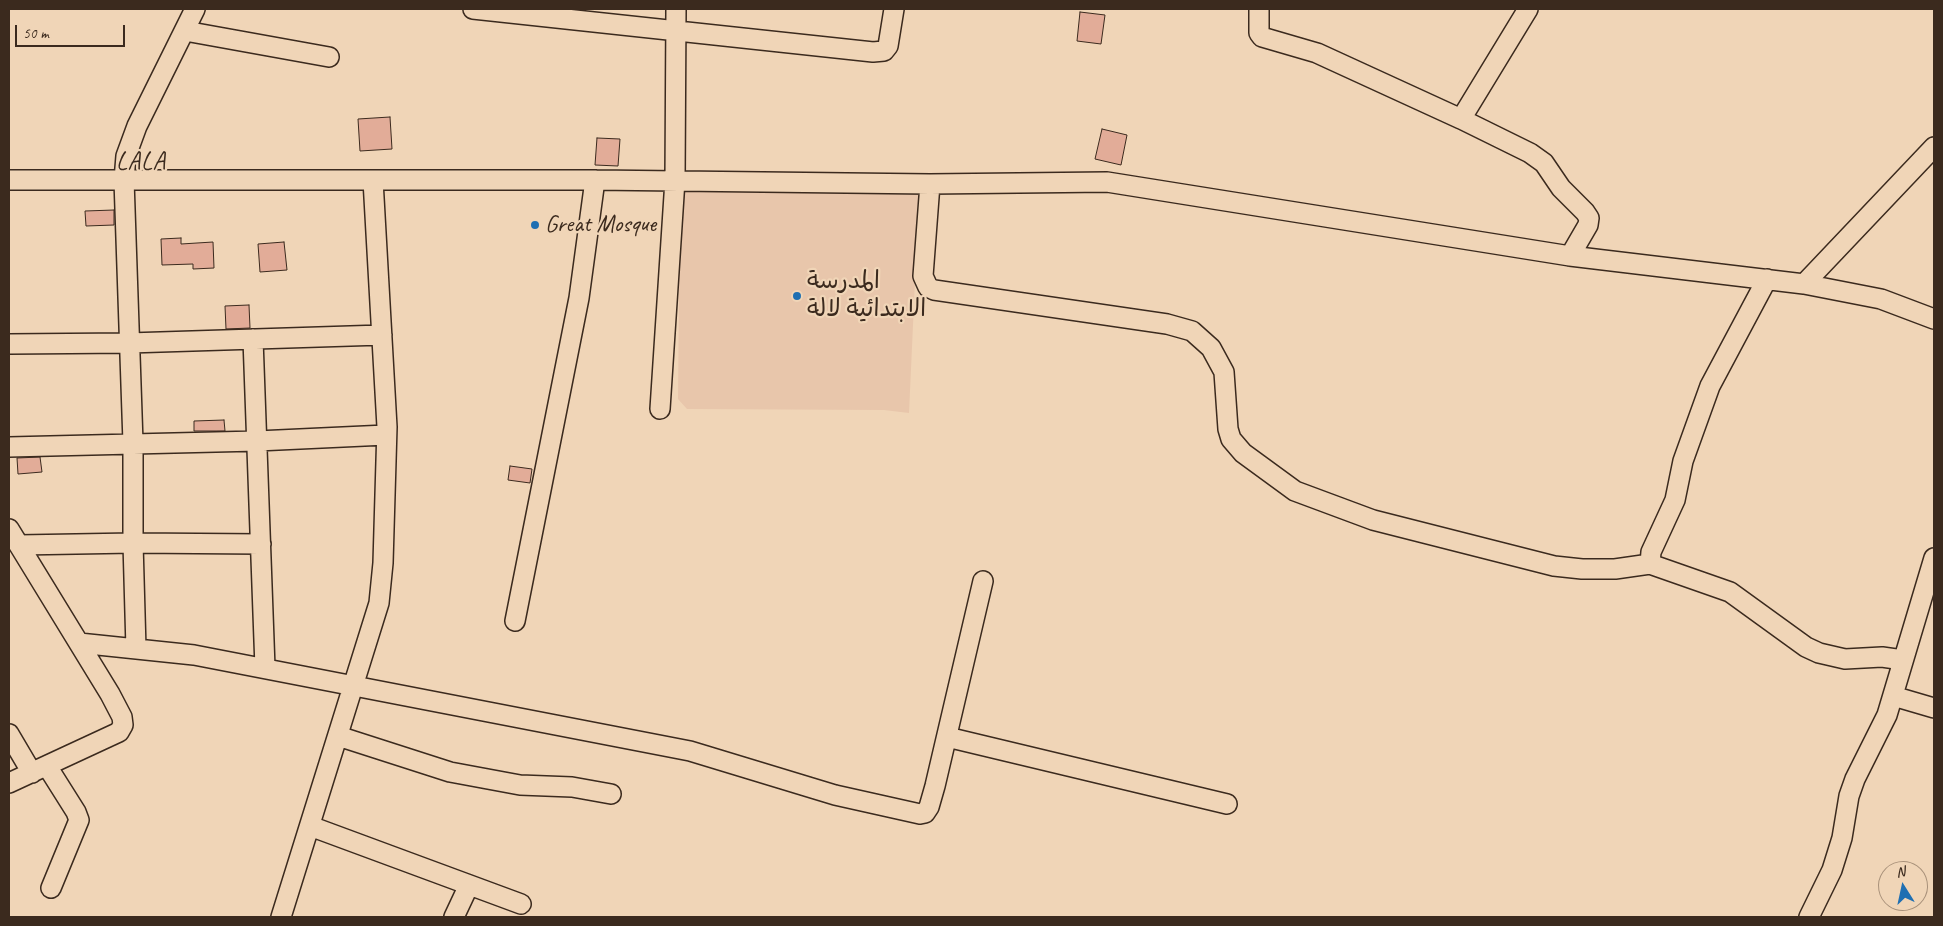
<!DOCTYPE html>
<meta charset="utf-8">
<style>
body{margin:0}
#map{position:relative;width:1943px;height:926px;overflow:hidden;background:#f0d5b7;font-family:Caveat,sans-serif}
canvas{display:block}
.frame{position:absolute;inset:0;border:10px solid #3b2a1e;pointer-events:none}
.north{position:absolute;left:1878px;top:861px;width:50px;height:50px;box-sizing:border-box;background:#f0d5b7;border:1px solid #a8917a;border-radius:50%;rotate:350deg;font-size:14px;font-weight:700;line-height:20px;text-align:center;color:#3b2a1e}
.north::after{content:'';display:block;margin:auto;width:18px;height:22px;background:#1f6fb2;clip-path:polygon(50% 0,100% 100%,50% 72%,0 100%)}
.scale{position:absolute;left:15px;top:25px;width:110px;height:22px;box-sizing:border-box;border:2px solid #3b2a1e;border-top:0;padding-left:6px;font-size:15px;line-height:18px;white-space:nowrap;color:#3b2a1e;-webkit-text-stroke:4px #f0d5b7;paint-order:stroke}
</style>
<div id="map">
<canvas width="1943" height="926"></canvas>
<div class="frame"></div>
<div class="north">N</div>
<div class="scale">50 m</div>
</div>
<script>
const ctx = document.querySelector('canvas').getContext('2d');
ctx.lineJoin = 'round';
function fillPath(path, color) { ctx.fillStyle = color; ctx.fill(path, 'evenodd'); }
const shape = rows => new Path2D(rows.map(r => 'M' + r).join(''));
function trace(path, color, width, dash) { ctx.strokeStyle = color; ctx.lineWidth = width; ctx.lineCap = dash ? 'butt' : 'round'; ctx.setLineDash(dash || []); ctx.stroke(path); }
function label(font, color, halo, rows, align = 'center') {
  ctx.font = font + ' Caveat,"Playpen Sans Arabic",sans-serif'; ctx.lineWidth = 4.5; ctx.setLineDash([]); ctx.textBaseline = 'middle'; ctx.strokeStyle = halo; ctx.fillStyle = color; for (const [text, x, y, turn = 0] of rows) {
    ctx.save(); ctx.translate(x, y); ctx.rotate((+turn || 0) * Math.PI / 180); ctx.textAlign = isNaN(turn) ? turn : align; if (halo) ctx.strokeText(text, 0, 0); ctx.fillText(text, 0, 0); ctx.restore();
  }
}
const built = shape([
 [680,189,919,193,909,413,884,410,687,409,678,399]
]);
const building = shape([
 [1080,12,1105,15,1101,44,1077,41,1080,12],
 [390,117,392,149,360,151,358,119,390,117],
 [1102,129,1127,135,1121,165,1095,159,1102,129],
 [597,138,620,139,618,166,595,165,597,138],
 [114,210,114,225,86,226,85,211,114,210],
 [181,238,181,244,213,242,214,268,193,269,193,264,162,265,161,239,181,238],
 [284,242,287,270,260,272,258,244,284,242],
 [249,305,250,328,226,329,225,306,249,305],
 [224,420,225,431,194,431,194,421,224,420],
 [40,457,42,472,18,474,17,458,40,457],
 [510,466,532,469,530,483,508,480,510,466]
]);
const minor = shape([
 [473,9,873,52,884,51,888,46,894,9],
 [1259,9,1259,33,1262,37,1317,53,1461,119,1528,9],
 [185,31,329,57],
 [1461,119,1530,153,1544,163,1561,188,1585,212,1589,218,1588,225,1570,256],
 [9,180,595,180,930,184,1107,182,1570,256,1804,284,1881,299,1934,319],
 [930,184,923,276,928,287,934,290,1167,324,1192,331,1211,348,1224,372,1228,429,1231,439,1243,453,1295,491,1373,520,1554,566,1582,569,1615,569,1650,564],
 [1767,279,1710,386,1683,461,1675,500,1651,552,1650,564,1730,592,1806,647,1819,653,1845,659,1882,657,1903,660],
 [1804,284,1934,147],
 [253,339,265,668],
 [9,344,129,343,382,335],
 [660,409,675,180,676,9],
 [9,447,257,441,386,435],
 [9,529,110,694,122,717,123,725,119,732,9,783],
 [19,545,133,543,261,544],
 [515,621,579,298,595,180],
 [79,643,194,655,690,751,835,795,920,814,925,813,929,807,935,786,983,581],
 [136,649,133,543,133,443,124,180,126,156,137,126,195,9],
 [1893,696,1934,708],
 [9,734,32,773],
 [338,736,450,772,520,785,572,787,611,794],
 [947,737,1227,804],
 [47,766,76,812,79,820,51,888],
 [310,826,521,904],
 [281,917,379,603,383,563,387,427,373,180],
 [454,917,469,885],
 [1809,917,1832,870,1842,838,1849,796,1855,779,1887,715,1934,558]
]);
const markers = [
 [535,225,5,"#1f6fb2"],
 [797,296,5,"#1f6fb2"]
];
const poiNames = [
 ["Great Mosque",545,225],
 ["المدرسة",807,282],
 ["الابتدائية لالة",807,310]
];
const neighbourhoodNames = [
 ["LALA",141,162]
];
fillPath(built, '#e8c6ab');
fillPath(building, '#e2ac98');
trace(building, '#3b2a1e', 1);
trace(minor, '#3b2a1e', 22);
trace(minor, '#f0d5b7', 19);
for (const [x, y, r, color] of markers) { const dot = new Path2D(); dot.arc(x, y, r, 0, 2 * Math.PI); ctx.fillStyle = color; ctx.fill(dot); trace(dot, '#f0d5b7', 2); }
label('24px', '#3b2a1e', '#f0d5b7', poiNames, 'left');
ctx.letterSpacing = '1px';
label('25px', '#3b2a1e', '#f0d5b7', neighbourhoodNames);
ctx.letterSpacing = '0px';
</script>
